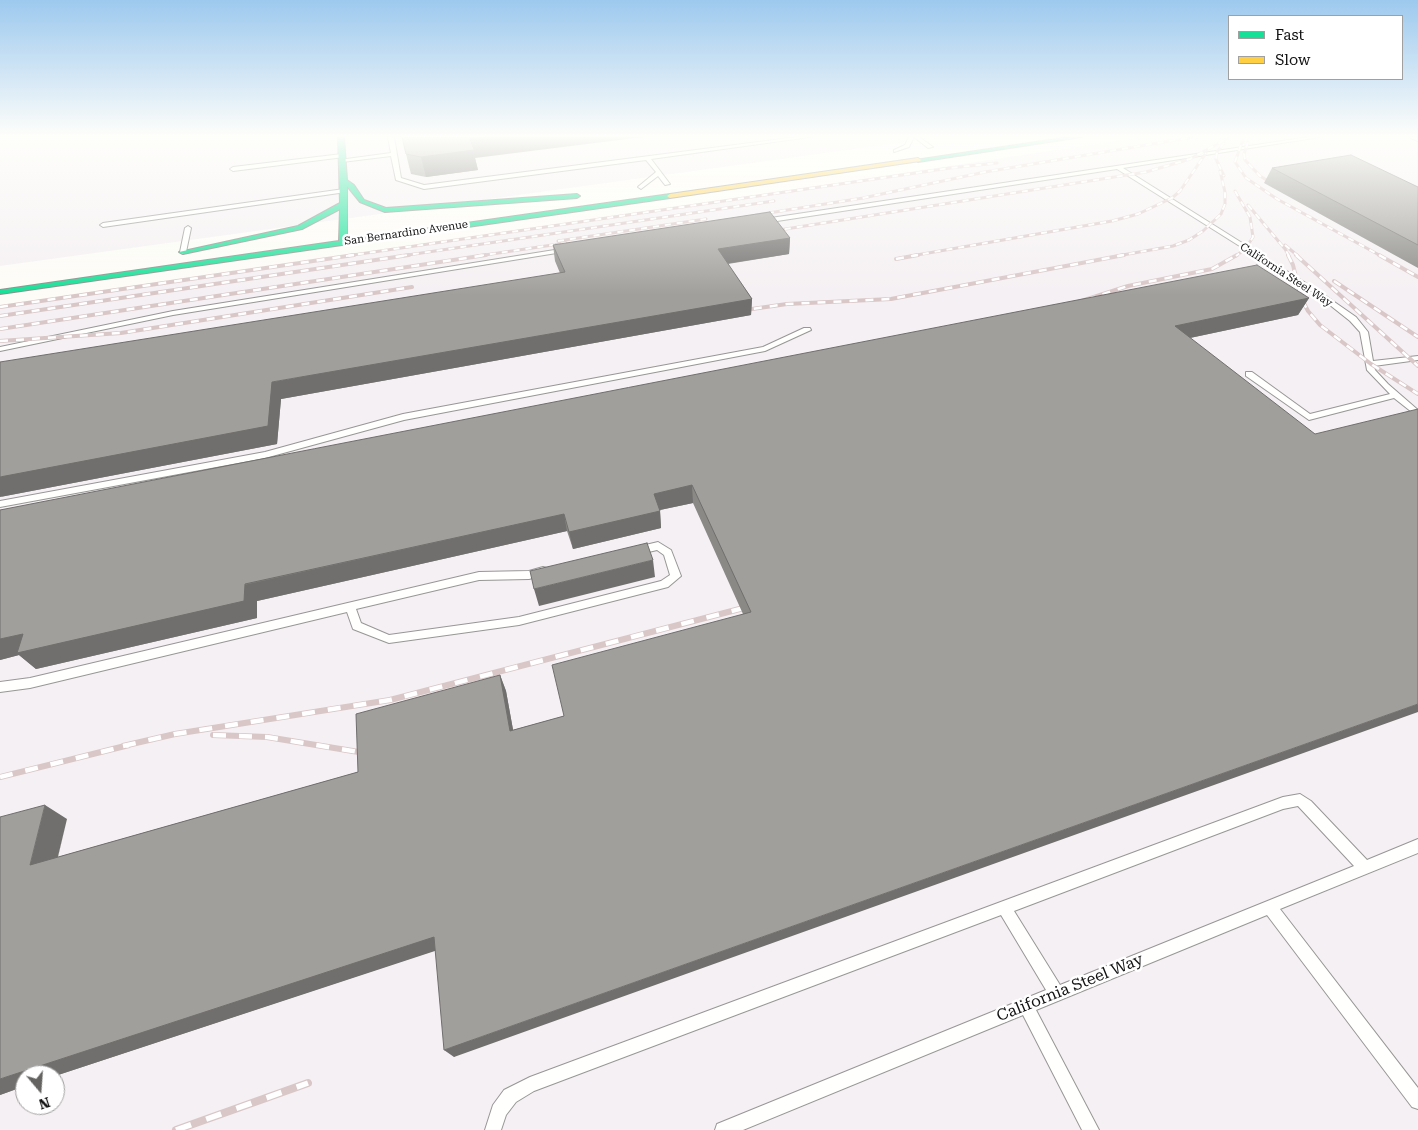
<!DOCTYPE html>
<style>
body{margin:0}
#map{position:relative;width:1418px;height:1130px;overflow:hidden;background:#fdfcf7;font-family:"Roboto Serif",serif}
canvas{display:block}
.legend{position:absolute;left:1228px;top:15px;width:175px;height:65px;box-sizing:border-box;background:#fff;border:1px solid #a0a0a0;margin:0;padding:6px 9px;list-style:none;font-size:15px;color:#111}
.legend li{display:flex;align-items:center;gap:10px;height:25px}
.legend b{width:25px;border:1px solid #a0a0a0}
.north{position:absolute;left:15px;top:1065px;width:50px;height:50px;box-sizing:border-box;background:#fff;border:1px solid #a0a0a0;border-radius:50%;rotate:162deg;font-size:14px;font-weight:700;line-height:20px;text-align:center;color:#111}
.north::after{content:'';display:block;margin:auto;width:18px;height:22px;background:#646362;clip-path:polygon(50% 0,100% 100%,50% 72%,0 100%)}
</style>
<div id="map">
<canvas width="1418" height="1130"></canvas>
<ul class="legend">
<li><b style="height:6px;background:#16e098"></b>Fast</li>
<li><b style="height:6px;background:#ffcf43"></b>Slow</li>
</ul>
<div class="north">N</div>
</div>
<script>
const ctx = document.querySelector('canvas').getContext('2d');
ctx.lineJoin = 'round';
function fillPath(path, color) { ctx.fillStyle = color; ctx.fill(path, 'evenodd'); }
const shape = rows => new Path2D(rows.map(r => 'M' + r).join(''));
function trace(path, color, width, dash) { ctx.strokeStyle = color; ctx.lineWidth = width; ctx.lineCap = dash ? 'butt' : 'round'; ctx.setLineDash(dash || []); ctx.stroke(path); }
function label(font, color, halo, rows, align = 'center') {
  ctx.font = font + ' "Roboto Serif",serif'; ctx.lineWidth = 5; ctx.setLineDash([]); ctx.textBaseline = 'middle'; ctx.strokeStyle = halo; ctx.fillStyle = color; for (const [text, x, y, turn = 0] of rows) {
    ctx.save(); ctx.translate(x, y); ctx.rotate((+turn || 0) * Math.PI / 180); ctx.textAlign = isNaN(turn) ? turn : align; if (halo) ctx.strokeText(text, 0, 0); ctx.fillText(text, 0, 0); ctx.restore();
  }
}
const industrial = shape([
 [0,137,933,137,935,138,0,266],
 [1143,137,1418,137,1418,1130,0,1130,0,308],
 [25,1075,55,1075,55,1105,25,1105]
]);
const lane = shape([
 [388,137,394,137,401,178,424,185,797,137,810,137,651,159,670,184,665,185,658,176,641,189,638,187,639,186,656,172,646,160,424,189,396,180,391,156,342,162,339,160,391,153,388,137],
 [909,137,919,137,933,147,928,148,914,137,909,147,894,152,894,150,905,145,909,137],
 [1309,137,1320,137,1123,168,1320,292,1356,317,1368,332,1373,361,1418,356,1418,360,1374,366,1375,370,1388,384,1418,410,1418,417,1394,398,1309,420,1246,376,1246,372,1252,372,1310,414,1390,394,1367,370,1360,332,1350,321,1316,294,1117,169,764,223,761,221,764,219,1309,137],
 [1410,137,1418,137,1418,141,1411,138,1410,137],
 [342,154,345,156,344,157,233,171,230,169,233,167,342,154],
 [344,189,347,191,346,192,103,227,100,225,103,223,344,189],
 [188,226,191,228,186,252,183,254,180,252,185,228,188,226],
 [567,248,570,250,569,251,173,315,0,351,0,347,173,311,567,248],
 [804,328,810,328,811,330,765,351,404,420,265,458,0,507,0,501,265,452,403,414,763,347,804,328],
 [658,542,671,550,681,576,668,587,519,625,389,643,353,629,347,612,30,688,0,692,0,682,30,678,479,572,529,571,543,567,547,568,548,571,547,574,529,579,479,580,356,609,361,623,389,635,519,617,661,581,670,575,664,555,657,550,636,555,631,551,633,548,658,542],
 [1300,794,1311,801,1367,860,1418,839,1418,853,1280,909,1418,1088,1418,1109,1412,1107,1267,915,1036,1010,1099,1130,1082,1130,1023,1015,743,1130,715,1130,717,1124,1046,990,1001,915,534,1091,516,1102,506,1115,501,1130,485,1130,493,1105,504,1090,530,1077,1283,797,1300,794],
 [1298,806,1354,866,1060,985,1014,911,1283,809,1298,806]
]);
const fast = shape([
 [338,137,344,137,347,180,354,185,364,200,386,208,577,194,580,196,577,198,385,212,360,202,347,186,347,240,670,194,673,196,670,198,0,294,0,290,339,241,340,209,302,229,183,254,179,252,298,226,340,203,338,137],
 [1069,137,1082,137,918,162,915,160,1069,137]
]);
const slow = shape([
 [918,158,921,160,920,161,670,198,667,196,670,194,918,158]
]);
const railFar3 = shape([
 [1249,137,1242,142,1235,162,1246,178,1277,199,1381,256],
 [1248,142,1244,154,1245,160,1260,176,1278,187],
 [1224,143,1217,152,1216,159,1224,176],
 [1235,191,1250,217,1253,237,1246,248,1236,256],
 [1248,205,1285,249,1289,256],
 [756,215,863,198,985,172,1194,137],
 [773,231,1146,172,1190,159,1230,137],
 [558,241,706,219],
 [1285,245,1298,256],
 [346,256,950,168,997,163],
 [401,256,774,201],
 [478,256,566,243],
 [911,256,1112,221,1138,214,1172,198,1180,191,1206,153],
 [1117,256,1173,246,1189,240,1203,231,1221,214,1225,204,1225,192,1220,171]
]);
const railFar2 = shape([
 [1288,255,1293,265,1301,298,1308,311,1320,325,1371,364,1418,394],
 [1296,255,1418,366],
 [1379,255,1418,277],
 [896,259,918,255],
 [1334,281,1418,337],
 [1072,304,1128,286,1212,269,1237,255],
 [0,307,354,255],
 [738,311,787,304,891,299,1124,255],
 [0,316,409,255],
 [0,329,486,255],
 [0,341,121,333,412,287]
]);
const railFar1 = shape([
 [213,735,267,737,371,754],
 [123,746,175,734,390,700,755,605],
 [0,777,129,745]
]);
const rail = shape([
 [176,1130,308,1083]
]);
const wall = shape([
 [406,154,475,158,478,170,426,177,411,174],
 [1272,168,1418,187,1418,268,1264,183],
 [790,238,789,254,728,264,752,299,751,315,281,399,277,444,0,497,560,273,555,261,553,245],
 [1309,298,1298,315,1190,338,454,1057,436,950,55,1076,55,1075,0,1095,67,819,58,857,358,772,500,675,506,691,513,730,564,716,743,614,693,503,660,510,661,528,573,549,567,531,257,601,257,618,36,669,19,655,0,660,0,510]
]);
const shadedWall = shape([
 [487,137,643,137,475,158,478,170,426,177,421,157,470,139],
 [790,238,789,254,718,265,718,249],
 [1309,298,1298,315,1166,343,1175,326],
 [752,299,751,315,281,399,277,444,0,497,0,477,272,382],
 [692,485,693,503,655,511,654,494],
 [660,511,661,528,573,549,569,532],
 [564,514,567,531,257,601,257,618,36,669,19,655,0,660,0,639],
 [653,560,655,577,539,606,534,589],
 [500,675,506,691,516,746,510,731],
 [1418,704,1418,712,454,1057,444,1050],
 [45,805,67,819,53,877,30,865],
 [434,937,444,948,55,1076,55,1075,25,1075,25,1086,0,1095,0,1079]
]);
const building = shape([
 [402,137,487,137,470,139,474,150,421,157,406,154,402,137],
 [1351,155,1418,187,1418,245,1272,168,1351,155],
 [770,212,790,238,718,249,752,299,272,382,268,426,0,477,0,362,565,272,553,245,770,212],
 [1257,265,1309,298,1175,326,1315,434,1418,409,1418,704,444,1050,434,937,0,1079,0,817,45,805,30,865,358,772,356,714,500,675,510,731,564,716,552,665,751,612,692,485,654,494,660,511,569,532,564,514,245,584,244,601,17,653,23,634,0,639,0,510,1257,265],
 [647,543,653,560,534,589,530,571,647,543]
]);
const farStreetnames = [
 ["San Bernardino Avenue",406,233,-8],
 ["California Steel Way",1286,275,33]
];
const nearStreetnames = [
 ["California Steel Way",1070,988,-22]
];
fillPath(industrial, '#f5f0f3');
trace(lane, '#979795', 2);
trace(fast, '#8e8d8b', 2);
trace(slow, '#8e8d8b', 2);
fillPath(lane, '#fffffe');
fillPath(fast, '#16e098');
fillPath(slow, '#ffcf43');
trace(railFar3, '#d9c6c7', 3);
trace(railFar2, '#d9c6c7', 4);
trace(railFar1, '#d9c6c7', 6);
trace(rail, '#d9c6c7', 8);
trace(railFar3, '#fff', 2, [6]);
trace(railFar2, '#fff', 2.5, [8]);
trace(railFar1, '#fff', 4.5, [13]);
trace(rail, '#fff', 5.5, [16]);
fillPath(wall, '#8a8986');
fillPath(shadedWall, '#716f6d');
fillPath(building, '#a19f9c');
trace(building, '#716f6d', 1);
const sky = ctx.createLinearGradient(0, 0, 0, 295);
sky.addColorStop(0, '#9dc9ee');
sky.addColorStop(0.46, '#fefefb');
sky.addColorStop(1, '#fefefb00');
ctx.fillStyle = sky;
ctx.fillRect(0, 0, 1418, 295);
label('11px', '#111', '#fff', farStreetnames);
label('16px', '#111', '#fff', nearStreetnames);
</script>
